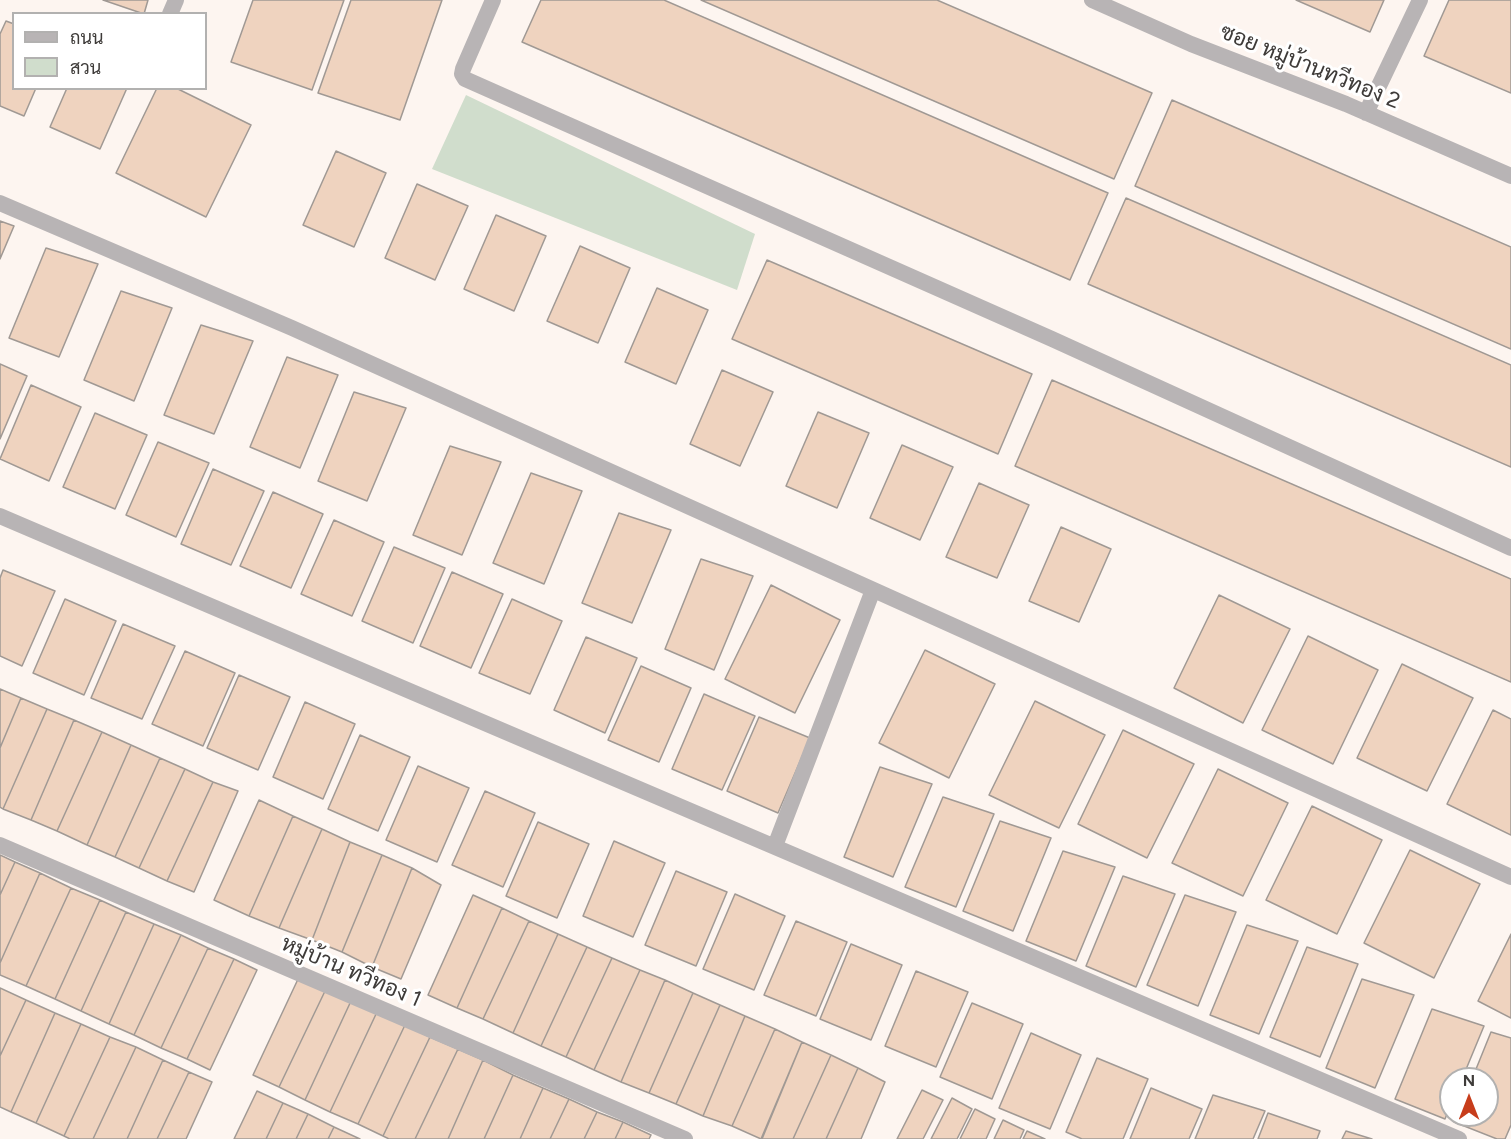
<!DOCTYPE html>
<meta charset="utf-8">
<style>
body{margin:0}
#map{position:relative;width:1511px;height:1139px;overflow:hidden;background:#fdf5f0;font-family:Figtree,Sarabun,sans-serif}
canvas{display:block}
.legend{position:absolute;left:12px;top:12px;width:195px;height:78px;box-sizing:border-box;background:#fff;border:2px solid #b2b1b0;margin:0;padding:8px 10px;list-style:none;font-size:18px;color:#3e3b39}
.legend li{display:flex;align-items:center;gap:12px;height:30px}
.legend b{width:30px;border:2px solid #b2b1b0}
.north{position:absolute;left:1439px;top:1067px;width:60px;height:60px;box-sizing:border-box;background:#fff;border:2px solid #b2b1b0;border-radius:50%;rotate:0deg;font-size:16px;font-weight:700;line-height:24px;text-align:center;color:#3e3b39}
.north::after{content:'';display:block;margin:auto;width:21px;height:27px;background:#c73d1b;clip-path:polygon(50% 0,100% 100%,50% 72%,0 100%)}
</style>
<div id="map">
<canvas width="1511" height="1139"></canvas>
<ul class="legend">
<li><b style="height:8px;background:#b8b4b5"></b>ถนน</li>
<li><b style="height:16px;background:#d0ddcc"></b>สวน</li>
</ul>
<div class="north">N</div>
</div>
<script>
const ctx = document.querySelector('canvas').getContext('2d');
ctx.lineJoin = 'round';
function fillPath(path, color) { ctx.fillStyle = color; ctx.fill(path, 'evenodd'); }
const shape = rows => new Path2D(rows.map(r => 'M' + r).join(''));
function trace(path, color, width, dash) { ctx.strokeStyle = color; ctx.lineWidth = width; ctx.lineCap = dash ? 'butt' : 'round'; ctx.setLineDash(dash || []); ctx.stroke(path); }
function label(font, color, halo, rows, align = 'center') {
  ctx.font = font + ' Figtree,Sarabun,sans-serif'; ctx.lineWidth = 6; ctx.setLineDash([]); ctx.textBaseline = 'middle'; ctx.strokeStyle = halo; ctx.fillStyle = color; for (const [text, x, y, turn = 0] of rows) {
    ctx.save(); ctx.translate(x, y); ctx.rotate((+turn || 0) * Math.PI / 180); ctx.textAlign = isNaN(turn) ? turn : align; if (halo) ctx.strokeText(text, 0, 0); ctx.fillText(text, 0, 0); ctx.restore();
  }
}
const green = shape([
 [466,95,755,234,737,290,432,169]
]);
const building = shape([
 [103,0,148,0,144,14,103,0],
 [253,0,344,0,312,90,231,62,253,0],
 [351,0,442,0,400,120,318,93,351,0],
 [541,0,664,0,1108,193,1070,280,522,42,541,0],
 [701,0,937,0,1152,93,1114,179,701,0],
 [1296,0,1384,0,1370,32,1296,0],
 [1449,0,1511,0,1511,93,1424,56,1449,0],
 [6,21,14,24,14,88,36,88,24,116,0,106,0,34,6,21],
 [67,88,127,88,100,149,50,127,67,88],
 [157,88,176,88,251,125,206,217,116,173,157,88],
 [1172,100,1511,247,1511,349,1135,186,1172,100],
 [336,151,386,173,354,247,303,225,336,151],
 [417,184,468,206,435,280,385,258,417,184],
 [1126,198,1511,365,1511,467,1088,284,1126,198],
 [496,215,546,236,514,311,464,289,496,215],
 [0,221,14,226,0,259,0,221],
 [580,246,630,268,598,343,547,321,580,246],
 [46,248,98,264,59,357,9,338,46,248],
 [767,260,1032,374,998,454,732,339,767,260],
 [657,288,708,310,676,384,625,362,657,288],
 [121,291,172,308,134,401,84,380,121,291],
 [201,325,253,341,214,434,164,415,201,325],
 [287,357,338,375,300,468,250,447,287,357],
 [0,364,27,376,0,439,0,364],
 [722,370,773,392,740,466,690,444,722,370],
 [1052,380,1511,579,1511,682,1015,466,1052,380],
 [31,385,81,407,49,481,0,459,31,385],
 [354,392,406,408,367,501,318,481,354,392],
 [818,412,869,433,837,508,786,486,818,412],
 [95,413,147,435,115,509,63,487,95,413],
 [158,442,209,463,176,537,126,515,158,442],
 [902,445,953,467,920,540,870,518,902,445],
 [450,446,501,462,462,555,413,535,450,446],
 [213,469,264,491,231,565,181,544,213,469],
 [531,473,582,491,544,584,493,563,531,473],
 [979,483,1029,505,997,578,946,557,979,483],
 [273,492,323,514,291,588,240,566,273,492],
 [619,513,671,530,632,623,582,603,619,513],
 [334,520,384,542,352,616,301,594,334,520],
 [1061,527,1111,549,1079,622,1029,601,1061,527],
 [394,547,445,568,413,643,362,621,394,547],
 [701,559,753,576,714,670,665,649,701,559],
 [3,570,55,591,22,666,0,656,0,578,3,570],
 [452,572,503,594,471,668,420,646,452,572],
 [771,585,840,620,795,713,725,679,771,585],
 [1219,595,1290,629,1243,723,1174,688,1219,595],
 [65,599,116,621,84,695,33,673,65,599],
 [512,599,562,621,530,694,479,673,512,599],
 [123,624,175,646,142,719,91,698,123,624],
 [1308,636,1378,670,1333,764,1262,730,1308,636],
 [586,637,637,658,605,733,554,710,586,637],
 [925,650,995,684,949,778,879,743,925,650],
 [185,651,235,673,203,746,152,724,185,651],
 [1402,664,1473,698,1427,791,1357,758,1402,664],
 [641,666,691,688,659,762,608,740,641,666],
 [239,675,290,697,258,770,207,748,239,675],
 [0,689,21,698,0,748,0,689],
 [704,694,755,716,722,790,672,769,704,694],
 [21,698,47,709,3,809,0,807,0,748,21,698],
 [1035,701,1105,735,1059,828,989,795,1035,701],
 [305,702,355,724,323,799,273,777,305,702],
 [47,709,74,720,31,820,3,809,47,709],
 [1493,710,1511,719,1511,835,1447,804,1493,710],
 [759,717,810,738,778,813,727,791,759,717],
 [74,720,102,732,57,831,31,820,74,720],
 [1123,730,1194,764,1147,858,1078,824,1123,730],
 [102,732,131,745,87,845,57,831,102,732],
 [360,735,410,757,378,831,328,809,360,735],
 [131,745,160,758,115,857,87,845,131,745],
 [160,758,185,769,139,868,115,857,160,758],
 [418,766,469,788,437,862,386,840,418,766],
 [880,767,932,784,893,877,844,857,880,767],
 [185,769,213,782,167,881,139,868,185,769],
 [1218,769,1288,803,1243,896,1172,863,1218,769],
 [213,782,238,791,194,892,167,881,213,782],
 [485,791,535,813,503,887,452,865,485,791],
 [943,797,994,814,956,907,905,887,943,797],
 [259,800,293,816,249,916,214,900,259,800],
 [1312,806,1382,840,1337,934,1266,900,1312,806],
 [293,816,322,829,279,928,249,916,293,816],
 [1000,821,1051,838,1013,931,963,911,1000,821],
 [538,822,589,844,557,918,506,896,538,822],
 [322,829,350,842,312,940,279,928,322,829],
 [614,841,665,863,633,937,583,916,614,841],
 [350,842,382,855,342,952,312,940,350,842],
 [1410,850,1480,884,1434,978,1364,943,1410,850],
 [1063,851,1115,867,1076,961,1026,941,1063,851],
 [0,855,15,862,0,895,0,855],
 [382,855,412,868,372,967,342,952,382,855],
 [15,862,40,873,0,963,0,895,15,862],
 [412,868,441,885,401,979,372,967,412,868],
 [676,871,727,892,696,966,645,945,676,871],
 [40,873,71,888,26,986,0,975,0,963,40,873],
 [1123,876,1175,894,1136,987,1086,966,1123,876],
 [71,888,100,900,55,999,26,986,71,888],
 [735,894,785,916,754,990,703,969,735,894],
 [473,895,502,908,457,1008,428,995,473,895],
 [1185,895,1236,912,1198,1006,1147,985,1185,895],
 [100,900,126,912,81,1011,55,999,100,900],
 [502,908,529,921,483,1019,457,1008,502,908],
 [126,912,154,924,109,1024,81,1011,126,912],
 [529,921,558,934,513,1033,483,1019,529,921],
 [796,921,847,942,816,1016,764,995,796,921],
 [154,924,181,935,134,1035,109,1024,154,924],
 [1247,925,1298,941,1259,1034,1210,1015,1247,925],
 [558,934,587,947,541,1046,513,1033,558,934],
 [1511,934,1511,1018,1478,1001,1511,934],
 [181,935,208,948,161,1048,134,1035,181,935],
 [851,944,902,965,871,1040,820,1019,851,944],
 [587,947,612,958,566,1057,541,1046,587,947],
 [1307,947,1358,964,1320,1057,1270,1037,1307,947],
 [208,948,234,959,187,1059,161,1048,208,948],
 [612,958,640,970,594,1070,566,1057,612,958],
 [234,959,257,970,210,1070,187,1059,234,959],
 [640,970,665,980,621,1082,594,1070,640,970],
 [916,971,968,992,936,1067,885,1046,916,971],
 [299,977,326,989,279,1087,253,1075,299,977],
 [1362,979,1414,995,1375,1088,1326,1068,1362,979],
 [665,980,693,993,649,1093,621,1082,665,980],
 [0,988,26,1000,0,1056,0,988],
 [326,989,351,1001,305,1100,279,1087,326,989],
 [693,993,720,1005,676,1104,649,1093,693,993],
 [26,1000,55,1013,11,1112,0,1107,0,1056,26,1000],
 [351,1001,377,1012,330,1112,305,1100,351,1001],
 [972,1003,1023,1024,992,1099,940,1077,972,1003],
 [720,1005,745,1016,703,1116,676,1104,720,1005],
 [1432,1009,1484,1026,1462,1079,1451,1079,1451,1104,1445,1119,1395,1099,1432,1009],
 [377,1012,405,1025,358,1124,330,1112,377,1012],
 [55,1013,81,1024,36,1123,11,1112,55,1013],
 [745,1016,775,1029,732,1126,703,1116,745,1016],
 [81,1024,110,1037,64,1136,36,1123,81,1024],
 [405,1025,430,1037,383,1136,358,1124,405,1025],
 [775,1029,802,1042,761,1139,732,1126,775,1029],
 [1491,1032,1511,1038,1511,1125,1505,1139,1497,1139,1454,1122,1457,1115,1487,1115,1487,1079,1472,1079,1491,1032],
 [1031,1033,1081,1055,1050,1129,999,1108,1031,1033],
 [110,1037,136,1047,93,1139,70,1139,64,1136,110,1037],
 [430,1037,458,1049,415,1139,389,1139,383,1136,430,1037],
 [802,1042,831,1055,793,1139,762,1139,802,1042],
 [136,1047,163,1060,127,1139,93,1139,136,1047],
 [458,1049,483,1060,448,1139,415,1139,458,1049],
 [831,1055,858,1068,826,1139,793,1139,831,1055],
 [1097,1058,1148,1079,1123,1139,1082,1139,1066,1132,1097,1058],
 [163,1060,189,1072,157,1139,127,1139,163,1060],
 [483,1060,513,1075,484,1139,448,1139,483,1060],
 [858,1068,885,1082,861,1139,826,1139,858,1068],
 [189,1072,212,1082,186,1139,157,1139,189,1072],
 [513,1075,543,1088,520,1139,484,1139,513,1075],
 [543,1088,569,1099,550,1139,520,1139,543,1088],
 [1151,1088,1202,1109,1189,1139,1130,1139,1151,1088],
 [922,1090,943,1100,923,1139,897,1139,922,1090],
 [257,1091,283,1103,266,1139,234,1139,257,1091],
 [1213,1095,1265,1111,1253,1139,1195,1139,1213,1095],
 [952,1098,972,1109,957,1139,931,1139,952,1098],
 [569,1099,597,1112,584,1139,550,1139,569,1099],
 [283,1103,308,1114,296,1139,266,1139,283,1103],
 [975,1109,995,1119,986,1139,960,1139,975,1109],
 [597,1112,623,1122,615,1139,584,1139,597,1112],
 [1268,1113,1320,1131,1317,1139,1258,1139,1268,1113],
 [308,1114,334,1127,328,1139,296,1139,308,1114],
 [1003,1120,1024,1130,1020,1139,994,1139,1003,1120],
 [623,1122,651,1135,649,1139,615,1139,623,1122],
 [334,1127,360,1139,328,1139,334,1127],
 [1027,1131,1045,1139,1023,1139,1027,1131],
 [1346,1131,1372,1139,1342,1139,1346,1131]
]);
const minor = shape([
 [493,0,463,69,462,74,465,79,1052,339,1511,548],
 [1092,0,1191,44,1346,104,1511,176],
 [170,14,176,0],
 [1366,113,1420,0],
 [0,203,292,328,1511,877],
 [0,516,1459,1139],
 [0,845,685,1139],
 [775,846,873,590]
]);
const streetNames = [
 ["ซอย หมู่บ้านทวีทอง 2",1310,67,22],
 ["หมู่บ้าน ทวีทอง 1",351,972,23]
];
fillPath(green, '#d0ddcc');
fillPath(building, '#efd3bf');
trace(building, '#a09994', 1.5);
trace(minor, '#b8b4b5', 16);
label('22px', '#3e3b39', '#fff', streetNames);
</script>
